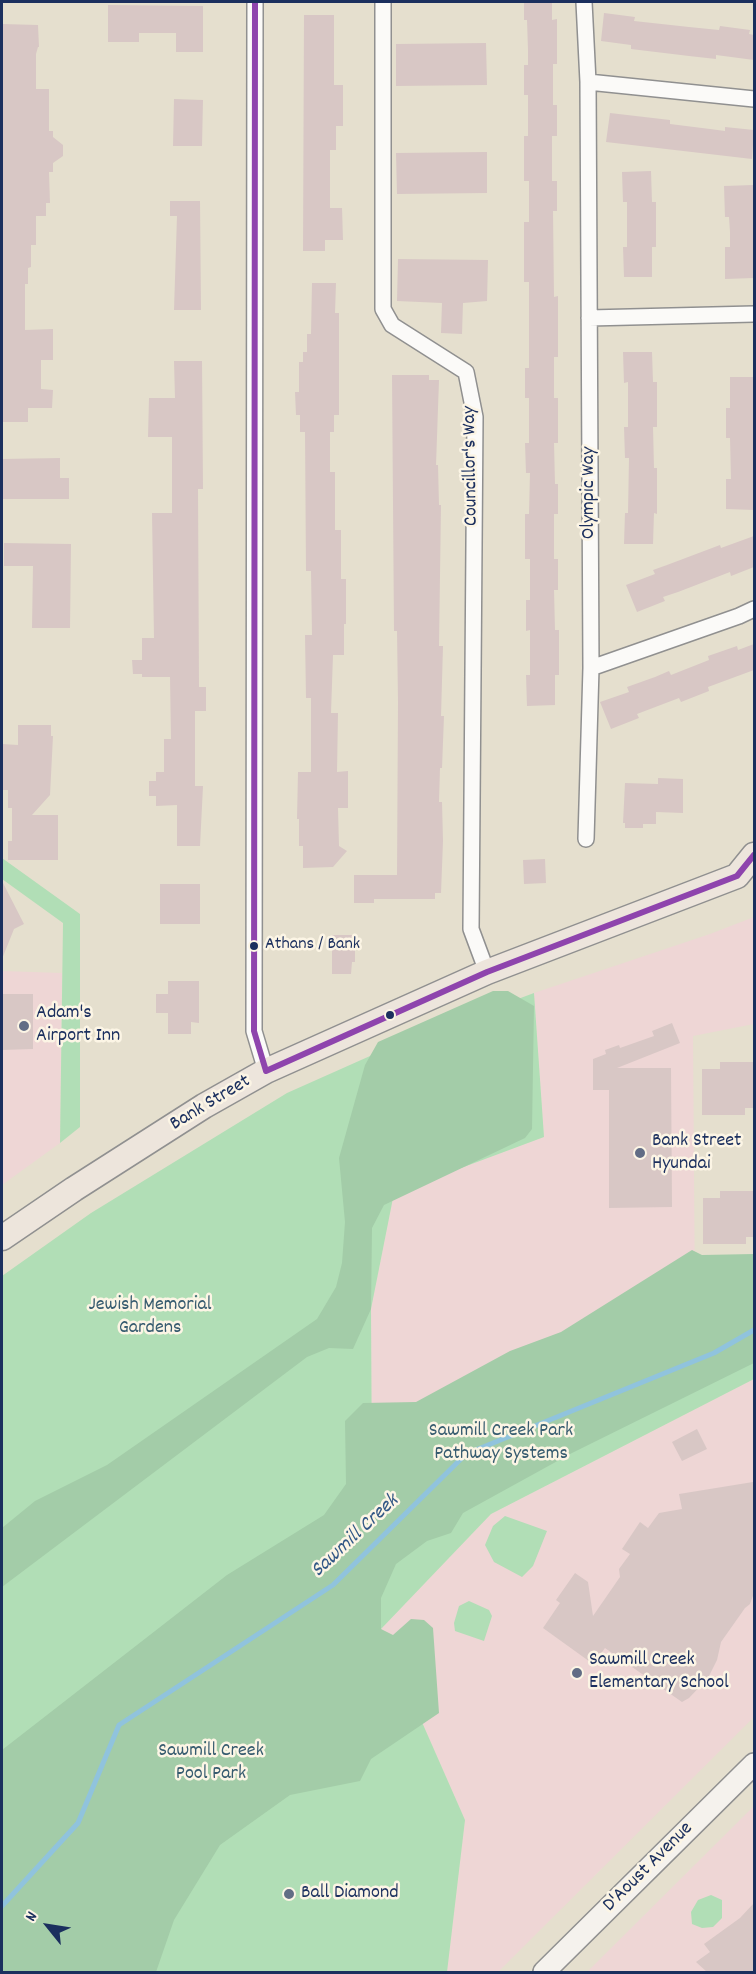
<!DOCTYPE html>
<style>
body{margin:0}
#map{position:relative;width:756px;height:1974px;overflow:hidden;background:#e5dfce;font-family:Dekko,sans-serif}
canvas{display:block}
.frame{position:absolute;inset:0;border:3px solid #1b2f5e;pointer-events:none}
.north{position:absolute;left:18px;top:1896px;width:60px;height:60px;-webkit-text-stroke:4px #fcf5e5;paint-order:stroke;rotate:300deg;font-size:16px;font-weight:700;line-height:24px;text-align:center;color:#1b2f5e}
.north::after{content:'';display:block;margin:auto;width:21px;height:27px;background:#1b2f5e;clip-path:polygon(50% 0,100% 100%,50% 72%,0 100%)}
</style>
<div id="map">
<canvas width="756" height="1974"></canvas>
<div class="frame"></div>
<div class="north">N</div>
</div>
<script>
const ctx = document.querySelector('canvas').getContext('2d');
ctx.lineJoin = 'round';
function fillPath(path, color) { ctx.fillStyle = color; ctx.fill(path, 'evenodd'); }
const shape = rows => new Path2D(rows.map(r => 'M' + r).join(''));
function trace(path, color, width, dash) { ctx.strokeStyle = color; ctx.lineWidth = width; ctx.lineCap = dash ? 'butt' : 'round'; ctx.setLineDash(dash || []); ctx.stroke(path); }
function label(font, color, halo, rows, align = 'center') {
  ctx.font = font + ' Dekko,sans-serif'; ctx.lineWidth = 5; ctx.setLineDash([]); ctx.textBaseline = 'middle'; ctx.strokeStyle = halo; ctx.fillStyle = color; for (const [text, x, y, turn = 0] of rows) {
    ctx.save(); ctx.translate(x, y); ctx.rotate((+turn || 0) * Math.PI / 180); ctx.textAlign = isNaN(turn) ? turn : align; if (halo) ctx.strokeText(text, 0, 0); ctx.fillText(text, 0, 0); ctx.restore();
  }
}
const built = shape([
 [754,917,754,1024,693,1036,695,1309,372,1487,371,1309,394,1193,544,1137,534,993,710,934],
 [2,971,62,973,60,1143,2,1185],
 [754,1379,754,1717,498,1972,447,1972,465,1820,381,1629,491,1514],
 [754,1806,754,1972,587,1972]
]);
const green = shape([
 [2,858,80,914,80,1127,60,1143,63,923,2,879],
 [534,993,544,1137,394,1193,371,1309,372,1486,754,1275,754,1379,491,1514,381,1629,465,1820,447,1972,2,1972,2,1276,91,1213,287,1093,397,1044],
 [505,1516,547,1531,533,1566,522,1577,494,1562,485,1545,493,1526],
 [469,1601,489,1610,492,1616,484,1641,455,1631,454,1623,459,1606],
 [711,1895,722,1900,722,1918,713,1927,702,1928,692,1924,691,1912,698,1900]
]);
const forest = shape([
 [493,991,508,991,534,1006,532,1129,525,1138,384,1205,372,1228,371,1309,353,1349,329,1348,307,1357,2,1587,2,1528,35,1501,107,1465,317,1319,336,1287,342,1263,345,1222,339,1158,365,1065,378,1042],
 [692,1250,702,1255,754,1254,754,1363,572,1453,463,1513,451,1533,427,1541,396,1564,381,1598,381,1629,393,1635,411,1619,424,1620,433,1628,439,1713,371,1759,360,1781,290,1795,220,1845,174,1920,156,1972,2,1972,2,1750,227,1575,324,1515,346,1484,345,1421,363,1403,416,1402,510,1351,561,1332]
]);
const stream = shape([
 [2,1906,78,1823,119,1725,333,1585,466,1454,714,1353,754,1330]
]);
const building = shape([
 [524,2,552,2,552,20,557,19,557,64,553,64,553,105,557,105,557,136,552,136,552,181,557,181,557,211,553,211,554,297,558,296,558,357,554,357,554,398,558,398,558,443,554,443,555,484,558,484,558,514,554,514,554,559,558,559,558,590,554,590,555,630,559,630,559,675,555,675,555,705,527,706,526,675,530,675,530,630,526,631,526,600,530,600,530,559,525,559,525,514,529,514,530,473,526,473,525,443,529,443,529,398,525,398,525,368,529,368,529,282,524,282,524,222,529,222,529,181,524,181,524,136,528,136,528,95,524,95,524,65,528,65,528,50,527,20,524,20],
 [108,5,203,6,203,52,176,52,176,33,139,33,139,42,108,42],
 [604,13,635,17,634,21,689,27,719,30,720,26,750,30,749,34,754,35,754,60,716,55,716,59,689,56,631,49,631,45,601,41],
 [304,15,334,15,334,85,343,85,343,126,336,126,336,150,330,150,330,208,342,208,343,240,325,240,325,251,303,251],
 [2,24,38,25,39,47,38,47,36,54,36,89,49,89,49,131,53,131,53,137,63,145,63,156,53,163,53,172,49,172,50,203,46,203,46,216,36,216,36,245,31,245,31,267,28,268,28,284,25,284,25,330,53,329,53,360,41,360,41,389,53,390,52,408,28,408,28,422,2,422],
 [486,43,487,85,396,86,396,44],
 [174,99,203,100,202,146,173,146],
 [610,113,670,120,670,124,710,129,725,131,725,127,754,130,752,159,606,142],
 [487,152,487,193,397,194,396,153],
 [651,171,652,202,656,202,656,247,652,247,652,277,624,277,623,247,627,247,627,202,623,202,622,172],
 [753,185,754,278,725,279,725,247,730,247,730,232,729,217,725,217,724,186],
 [170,201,200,201,201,310,174,310,177,216,170,216],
 [398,259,488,260,487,301,463,303,462,334,441,333,442,303,397,301],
 [312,283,336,283,335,313,339,313,339,415,334,415,334,432,330,432,330,472,335,472,335,530,341,530,341,579,346,579,346,624,344,624,344,655,333,655,331,713,338,713,337,772,348,771,348,808,338,808,339,846,347,851,333,867,303,868,303,846,299,846,299,819,297,819,298,772,311,772,311,698,306,698,305,635,312,635,311,571,306,571,305,432,300,432,300,415,296,415,295,392,299,392,299,362,303,362,303,352,307,352,307,334,311,334],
 [623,352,652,352,653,382,657,382,657,427,653,427,654,468,657,468,657,514,654,513,653,544,624,544,625,513,628,513,629,458,625,458,624,427,628,427,628,382,624,383],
 [174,361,202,361,203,489,198,489,199,687,206,687,206,711,195,711,195,786,203,786,200,846,177,846,177,805,156,806,156,796,149,796,149,781,156,781,156,772,164,772,164,739,171,739,170,677,142,677,142,674,133,674,132,660,142,660,142,638,154,638,152,513,172,513,172,437,148,437,149,398,175,398],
 [392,375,429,375,429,380,439,380,436,465,438,465,439,505,441,505,439,646,443,646,441,716,444,716,442,768,440,768,439,802,442,802,443,841,441,893,435,893,435,899,374,899,374,903,354,903,354,875,397,875,398,702,397,631,394,631],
 [730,377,754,377,754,510,726,509,726,479,731,479,730,438,726,438,726,408,730,408],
 [60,458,60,478,69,478,69,499,2,499,2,459],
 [754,536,754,567,731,576,730,572,678,592,663,597,665,601,637,612,626,585,655,574,653,570,667,565,720,545,721,548],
 [4,543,71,544,70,628,32,628,33,566,4,566],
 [754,644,754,670,708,687,709,691,681,702,679,698,637,714,639,718,611,729,600,702,629,692,627,687,655,677,669,671,671,675,709,660,708,656,737,646,738,650],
 [18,725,51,725,51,736,53,736,50,795,32,815,58,815,58,860,8,860,8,841,12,841,12,808,8,808,8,790,2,790,2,744,18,745],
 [658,778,683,779,683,813,656,812,656,824,643,824,643,828,625,828,625,823,623,823,625,783,658,784],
 [545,859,546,883,524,884,523,860],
 [2,881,24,924,14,929,2,959],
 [160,884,200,884,200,924,160,924],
 [332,935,355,935,355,962,352,962,351,974,332,974],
 [168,981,199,981,199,1023,191,1022,191,1034,168,1034,168,1013,156,1013,156,994,168,994],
 [2,994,33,994,33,1049,2,1050],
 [672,1023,680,1043,617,1068,671,1068,672,1207,609,1208,609,1090,593,1090,593,1059,606,1054,605,1050,619,1045,620,1048,654,1036,652,1031],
 [720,1062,754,1062,754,1108,745,1108,745,1115,702,1115,702,1069,720,1069],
 [720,1191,754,1191,754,1237,746,1237,746,1244,703,1244,703,1198,720,1198],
 [697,1429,707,1449,682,1461,672,1442],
 [753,1482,754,1493,754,1593,750,1604,745,1608,721,1642,717,1660,708,1678,689,1698,682,1702,605,1648,593,1664,543,1628,560,1603,556,1600,575,1573,588,1582,593,1616,620,1577,619,1569,630,1554,622,1549,640,1522,648,1528,659,1513,682,1509,679,1494],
 [754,1903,754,1972,707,1972,696,1962,710,1952,704,1944,740,1918]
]);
const street = shape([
 [255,2,254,1031,266,1071],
 [383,2,383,309,392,325,466,372,475,417,471,929,487,972],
 [584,2,588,82,591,668,586,839],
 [588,82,754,99],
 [589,318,754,314],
 [591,668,739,616,754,609]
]);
const secondary = shape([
 [544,1972,754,1764]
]);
const primary = shape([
 [2,1238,74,1189,204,1106,266,1071,487,972,737,876,754,855]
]);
const bus1 = shape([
 [255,2,254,1031,266,1071],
 [266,1071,487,972,737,876,754,855]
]);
const markers = [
 [254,946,5,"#1b2f5e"],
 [390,1015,5,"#1b2f5e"],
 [24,1026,6,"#626d85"],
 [640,1153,6,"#626d85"],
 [577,1673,6,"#626d85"],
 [289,1894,6,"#626d85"]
];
const busNames = [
 ["Athans / Bank",265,946]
];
const streetNames = [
 ["Councillor's Way",472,466,-91],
 ["Olympic Way",590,493,-90],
 ["Bank Street",211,1104,-31],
 ["D'Aoust Avenue",649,1868,-45]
];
const poiNames = [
 ["Adam's",36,1014],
 ["Airport Inn",36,1037],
 ["Bank Street",652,1142],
 ["Hyundai",652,1165],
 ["Sawmill Creek",589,1661],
 ["Elementary School",589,1684],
 ["Ball Diamond",301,1894]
];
const parkNames = [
 ["Jewish Memorial",150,1306],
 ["Gardens",150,1329],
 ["Sawmill Creek Park",501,1432],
 ["Pathway Systems",501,1455],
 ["Sawmill Creek",211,1752],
 ["Pool Park",211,1775]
];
const waterNames = [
 ["Sawmill Creek",356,1537,-43]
];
fillPath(built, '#eed6d5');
fillPath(green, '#b1deb6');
fillPath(forest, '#a3cca8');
trace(stream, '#90c3dd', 5);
fillPath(building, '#d8c7c5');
trace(street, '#909090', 18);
trace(secondary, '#909090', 24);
trace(primary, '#909090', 27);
trace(street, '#fbfaf8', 15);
trace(secondary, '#f5f2ed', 21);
trace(primary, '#ede5dc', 24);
trace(bus1, '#8e44ad', 6);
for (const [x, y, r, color] of markers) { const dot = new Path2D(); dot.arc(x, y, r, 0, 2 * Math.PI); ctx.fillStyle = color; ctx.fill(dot); trace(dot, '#fcf5e5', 2); }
label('18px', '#1b2f5e', '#fcf5e5', busNames, 'left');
label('20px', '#1b2f5e', '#fcf5e5', streetNames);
label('20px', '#1b2f5e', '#fcf5e5', poiNames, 'left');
label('20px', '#365b6f', '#fcf5e5', parkNames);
label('italic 21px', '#335886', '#fcf5e5', waterNames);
</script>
